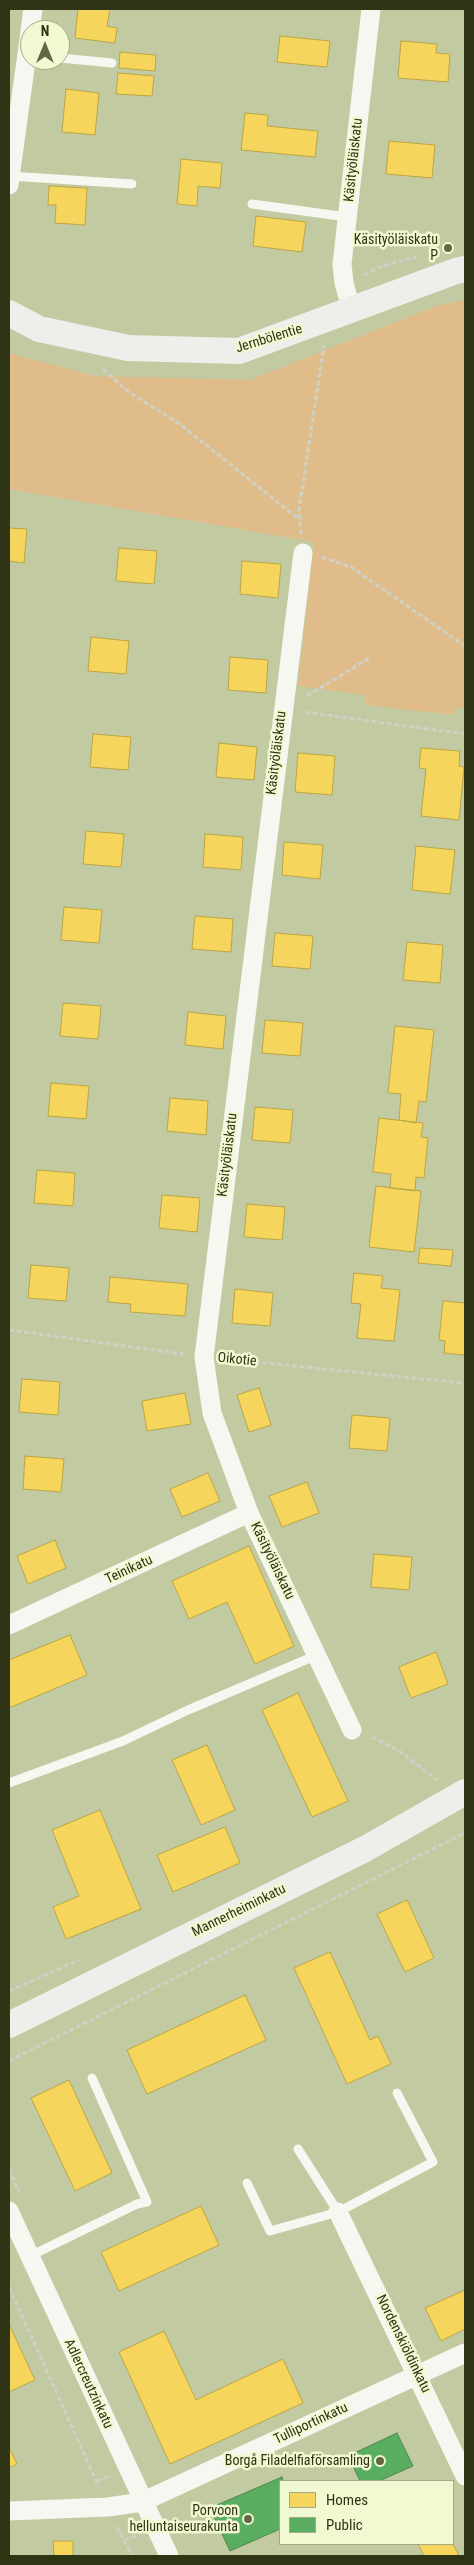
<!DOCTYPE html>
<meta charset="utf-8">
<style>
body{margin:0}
#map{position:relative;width:474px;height:2565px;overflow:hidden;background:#c2caa2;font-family:"Roboto Condensed",sans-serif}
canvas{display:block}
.frame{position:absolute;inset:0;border:10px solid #2f3415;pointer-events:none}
.legend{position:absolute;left:279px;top:2480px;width:175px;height:65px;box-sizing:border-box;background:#f1f9d3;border:1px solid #a3aa87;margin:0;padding:6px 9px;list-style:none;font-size:15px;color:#2f3415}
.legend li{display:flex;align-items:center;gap:10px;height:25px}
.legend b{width:25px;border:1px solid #a3aa87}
.north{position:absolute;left:20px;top:20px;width:50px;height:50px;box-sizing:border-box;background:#f1f9d3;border:1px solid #a3aa87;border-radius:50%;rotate:0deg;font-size:14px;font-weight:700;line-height:20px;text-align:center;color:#2f3415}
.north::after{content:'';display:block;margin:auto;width:18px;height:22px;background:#626846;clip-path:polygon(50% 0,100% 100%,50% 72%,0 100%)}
</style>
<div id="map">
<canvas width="474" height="2565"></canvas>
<div class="frame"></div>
<ul class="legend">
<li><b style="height:14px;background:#f6d55c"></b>Homes</li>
<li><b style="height:14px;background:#5aae61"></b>Public</li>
</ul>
<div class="north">N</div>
</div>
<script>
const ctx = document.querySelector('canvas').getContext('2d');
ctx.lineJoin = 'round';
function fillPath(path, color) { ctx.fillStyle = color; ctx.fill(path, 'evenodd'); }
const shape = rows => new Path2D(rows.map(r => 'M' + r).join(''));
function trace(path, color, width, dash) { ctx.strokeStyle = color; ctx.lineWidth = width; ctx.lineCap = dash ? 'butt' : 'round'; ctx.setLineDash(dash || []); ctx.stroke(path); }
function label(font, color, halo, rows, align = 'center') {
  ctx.font = font + ' "Roboto Condensed",sans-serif'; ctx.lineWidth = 5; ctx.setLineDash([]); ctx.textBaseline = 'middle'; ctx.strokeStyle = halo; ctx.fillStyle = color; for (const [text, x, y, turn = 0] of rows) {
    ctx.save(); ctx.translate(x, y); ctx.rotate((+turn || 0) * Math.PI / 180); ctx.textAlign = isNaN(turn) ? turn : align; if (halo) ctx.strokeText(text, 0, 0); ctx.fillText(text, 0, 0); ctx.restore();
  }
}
const green = shape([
 [465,300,465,708,455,707,454,715,365,705,366,695,298,686,314,542,9,489,9,353,95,376,250,380,439,305]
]);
const homes = shape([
 [78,9,110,9,107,26,117,28,115,43,75,38,78,9],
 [280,36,330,41,327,67,277,62,280,36],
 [401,41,437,44,436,53,450,54,448,82,398,78,401,41],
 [120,52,156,55,155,71,119,68,120,52],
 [118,73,154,76,152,96,116,94,118,73],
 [66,89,99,93,95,135,62,132,66,89],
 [245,113,268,115,267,126,318,131,315,157,241,150,245,113],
 [389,141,435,145,432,178,386,174,389,141],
 [181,159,222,163,220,188,198,186,197,206,177,204,181,159],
 [49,186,87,188,85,225,55,223,56,205,48,205,49,186],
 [256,216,306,222,302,252,253,246,256,216],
 [9,528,27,529,24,563,9,561,9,528],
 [119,548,157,551,154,584,116,581,119,548],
 [242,561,281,564,278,598,240,594,242,561],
 [91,637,129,641,126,674,88,671,91,637],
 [230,657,268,660,266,693,228,690,230,657],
 [93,734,131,737,128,770,90,767,93,734],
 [219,743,257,747,254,780,216,777,219,743],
 [421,748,460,751,459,766,464,767,459,820,421,816,426,769,419,768,421,748],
 [298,753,335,756,332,795,295,792,298,753],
 [86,831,124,834,121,867,83,864,86,831],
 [205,834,243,837,241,870,203,867,205,834],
 [284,842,323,845,320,879,282,875,284,842],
 [416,846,455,850,450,894,412,890,416,846],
 [64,907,102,910,99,943,61,940,64,907],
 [195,916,233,919,231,952,192,949,195,916],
 [275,933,313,936,310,969,272,966,275,933],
 [407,942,443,945,440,983,403,980,407,942],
 [63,1003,101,1006,98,1039,60,1036,63,1003],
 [188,1012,226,1016,223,1049,185,1045,188,1012],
 [265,1020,303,1023,300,1056,262,1053,265,1020],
 [395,1026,434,1030,426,1102,419,1101,416,1123,399,1120,401,1094,388,1093,395,1026],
 [51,1083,89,1086,86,1119,48,1116,51,1083],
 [170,1098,208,1101,206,1135,167,1131,170,1098],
 [255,1107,293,1110,290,1143,252,1140,255,1107],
 [379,1118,423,1123,421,1137,428,1138,424,1178,416,1177,415,1191,390,1188,391,1174,373,1172,379,1118],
 [37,1170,75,1173,73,1206,34,1203,37,1170],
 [376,1186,421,1191,414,1252,369,1247,376,1186],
 [162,1195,200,1198,197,1232,159,1228,162,1195],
 [247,1204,285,1207,282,1240,244,1237,247,1204],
 [420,1248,453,1250,451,1266,418,1263,420,1248],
 [31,1265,69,1268,66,1301,28,1298,31,1265],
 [354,1273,383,1276,381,1288,400,1290,394,1341,357,1338,361,1304,351,1303,354,1273],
 [110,1277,188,1284,185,1316,130,1312,131,1304,108,1302,110,1277],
 [235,1289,273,1293,270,1326,232,1323,235,1289],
 [443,1301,465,1303,465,1355,444,1353,445,1341,439,1340,443,1301],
 [22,1379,60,1382,58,1415,19,1412,22,1379],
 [259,1388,271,1425,249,1432,237,1395,259,1388],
 [185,1393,191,1424,147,1431,142,1401,185,1393],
 [352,1415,390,1418,387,1451,349,1448,352,1415],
 [25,1456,64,1459,61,1492,23,1489,25,1456],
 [208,1473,220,1501,182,1517,170,1489,208,1473],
 [307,1482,319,1513,282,1527,269,1496,307,1482],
 [55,1540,66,1568,28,1584,17,1556,55,1540],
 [249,1546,294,1646,255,1664,227,1602,189,1619,172,1581,249,1546],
 [374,1554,412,1557,409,1590,371,1587,374,1554],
 [70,1635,87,1675,9,1708,9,1660,70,1635],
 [436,1652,448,1684,411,1698,399,1667,436,1652],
 [298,1693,348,1801,312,1817,262,1710,298,1693],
 [207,1745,235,1810,201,1825,172,1760,207,1745],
 [100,1810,141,1909,66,1939,53,1907,79,1896,52,1830,100,1810],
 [225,1827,240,1863,173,1892,157,1855,225,1827],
 [407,1900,434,1958,405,1972,377,1914,407,1900],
 [330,1952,370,2040,378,2036,391,2064,347,2084,294,1968,330,1952],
 [245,1995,266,2040,147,2094,127,2050,245,1995],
 [69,2080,112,2173,75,2191,31,2098,69,2080],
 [201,2206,219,2245,119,2291,101,2252,201,2206],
 [465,2290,465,2329,441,2341,425,2308,465,2290],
 [9,2324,35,2380,9,2392,9,2324],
 [164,2331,196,2400,283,2359,303,2403,170,2464,119,2352,164,2331],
 [9,2447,17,2464,9,2468,9,2447],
 [53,2541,73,2541,73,2556,54,2556,53,2541],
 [418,2544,453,2544,459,2556,424,2556,418,2544]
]);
const public = shape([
 [397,2433,413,2466,379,2481,360,2481,348,2456,397,2433],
 [282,2477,283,2481,280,2481,280,2529,230,2551,210,2508,282,2477]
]);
const path = shape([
 [364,275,382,266,417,257],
 [103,369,126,390,181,425,300,520],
 [301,534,299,510,324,345],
 [322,557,351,567,465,646],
 [307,696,371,657],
 [305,712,465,734],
 [9,1330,184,1354],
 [225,1359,465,1383],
 [372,1737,398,1750,437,1780],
 [9,1991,79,1960],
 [9,2061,465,1833],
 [9,2169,19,2192],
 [9,2287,99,2487],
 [97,2481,110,2476],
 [117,2527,132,2556],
 [124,2540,137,2535]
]);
const lane = shape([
 [60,58,112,63],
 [10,176,132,184],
 [252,204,347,217],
 [9,1783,123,1741,188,1710,317,1655],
 [298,2149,338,2212],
 [247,2183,270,2231,338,2212,433,2162,397,2093],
 [30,2256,137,2204,147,2202,92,2078]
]);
const street = shape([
 [30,30,33,9],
 [9,185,30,32],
 [352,311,344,283,342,264,371,9],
 [303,553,204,1357,212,1413,249,1513,352,1730],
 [9,1625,249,1513],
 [9,2211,169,2556],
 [338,2212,465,2476],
 [9,2511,108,2507,142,2502,465,2353]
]);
const secondary = shape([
 [9,313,39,329,128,348,239,351,456,271,465,269],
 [9,2025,365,1849,465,1792]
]);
const markers = [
 [448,248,5,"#626846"],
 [380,2461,5,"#626846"],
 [248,2519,5,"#626846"]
];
const streetNames = [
 ["Käsityöläiskatu",354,160,-84],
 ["Jernbölentie",269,339,-17],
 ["Käsityöläiskatu",277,753,-83],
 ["Käsityöläiskatu",228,1155,-83],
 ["Oikotie",237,1360,6],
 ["Käsityöläiskatu",272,1561,64],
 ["Teinikatu",129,1570,-25],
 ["Mannerheiminkatu",239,1911,-26],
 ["Nordenskiöldinkatu",403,2344,64],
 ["Adlercreutzinkatu",88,2384,65],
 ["Tulliportinkatu",311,2424,-25]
];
const poiNames = [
 ["Käsityöläiskatu",438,240],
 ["P",438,256],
 ["Borgå Filadelfiaförsamling",370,2461],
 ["Porvoon",238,2511],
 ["helluntaiseurakunta",238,2527]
];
fillPath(green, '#e1bc8b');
fillPath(homes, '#f6d55c');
trace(homes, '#baa547', 1);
fillPath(public, '#5aae61');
trace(public, '#4d894a', 1);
trace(path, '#ced1c4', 3, [5, 2.5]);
trace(lane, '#f6f7f1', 9);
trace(street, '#f6f7f1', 19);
trace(secondary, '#eeefeb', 26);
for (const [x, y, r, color] of markers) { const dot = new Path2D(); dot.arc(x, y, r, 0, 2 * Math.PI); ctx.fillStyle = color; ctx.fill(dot); trace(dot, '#f1f9d3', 2); }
label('14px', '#2f3415', '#f1f9d3', streetNames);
label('14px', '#2f3415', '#f1f9d3', poiNames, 'right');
</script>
